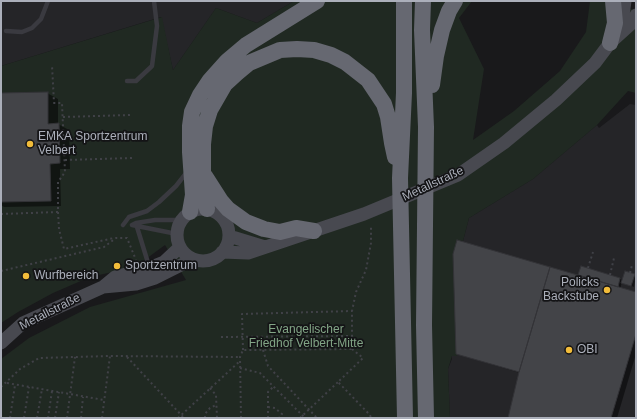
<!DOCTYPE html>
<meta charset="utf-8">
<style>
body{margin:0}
#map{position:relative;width:637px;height:419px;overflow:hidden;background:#19191b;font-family:Helvetica,sans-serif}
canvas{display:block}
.frame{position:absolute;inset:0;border:2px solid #abafba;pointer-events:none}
</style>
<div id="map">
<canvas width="637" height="419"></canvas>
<div class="frame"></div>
</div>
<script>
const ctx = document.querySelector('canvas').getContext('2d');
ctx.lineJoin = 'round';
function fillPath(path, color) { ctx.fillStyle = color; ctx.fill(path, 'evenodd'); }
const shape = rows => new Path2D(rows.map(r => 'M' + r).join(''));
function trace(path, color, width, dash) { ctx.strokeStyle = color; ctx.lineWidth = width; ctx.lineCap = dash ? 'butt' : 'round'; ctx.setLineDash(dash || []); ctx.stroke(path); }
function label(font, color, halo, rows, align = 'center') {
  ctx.font = font + ' Helvetica,sans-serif'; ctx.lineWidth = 3.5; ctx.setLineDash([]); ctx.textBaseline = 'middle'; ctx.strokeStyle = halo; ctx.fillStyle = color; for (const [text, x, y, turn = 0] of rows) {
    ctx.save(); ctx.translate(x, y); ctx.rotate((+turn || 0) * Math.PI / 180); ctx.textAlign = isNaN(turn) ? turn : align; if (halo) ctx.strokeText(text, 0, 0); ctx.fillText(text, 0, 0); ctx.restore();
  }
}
const built = shape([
 [1,1,294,1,257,23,216,8,173,70,161,17,1,66],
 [630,104,636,105,636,411,634,418,450,418,448,369,452,359,452,356,457,356,453,254,457,240,463,241,469,218,533,179,597,125,599,128]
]);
const green = shape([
 [294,1,472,1,459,18,484,69,473,140,514,111,560,71,586,32,590,1,605,1,606,4,636,10,636,93,628,91,597,125,533,179,469,218,463,241,457,240,453,254,457,356,452,356,448,369,450,418,1,418,1,359,29,338,90,307,186,280,165,245,135,267,90,277,53,293,18,312,1,323,1,66,162,17,173,70,216,8,257,23]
]);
const shadow = shape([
 [47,93,58,99,58,124,69,130,70,169,60,169,61,206,4,207,1,205,1,94],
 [582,267,623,280,625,272,636,276,634,287,622,282,620,289,636,293,636,354,617,418,509,418,520,373,460,355,579,276]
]);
const building = shape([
 [48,92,48,124,59,123,60,163,50,164,51,201,1,202,1,93,48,92],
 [457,240,550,267,519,372,456,354,453,254,457,240],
 [581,266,620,278,618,287,578,275,581,266],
 [550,267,636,292,636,334,611,418,508,418,519,372,550,267],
 [625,271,635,274,631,286,621,283,625,271]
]);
const path = shape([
 [63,117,130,115],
 [65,160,132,158],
 [58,212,59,229,64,249,114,238],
 [1,214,58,212,58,182,65,172,62,103,54,103,52,65],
 [588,268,593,252],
 [1,271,104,247,116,238,127,238,136,260],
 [630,273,632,265],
 [610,275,614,258],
 [221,337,352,336],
 [352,349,363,358,338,382,370,415,371,418],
 [243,350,242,314,352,311],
 [263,350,268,366,317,418],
 [127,357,184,418],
 [240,368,260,373,305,418],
 [7,383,104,400],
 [1,387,20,369,39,358,110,356,240,357],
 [210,388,216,395,217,418],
 [268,407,275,408,282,414,279,418],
 [10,418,15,385],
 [24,418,29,387],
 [37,418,42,389],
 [48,418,52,391],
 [55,418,59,392],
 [67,418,75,357],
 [81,418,83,397],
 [102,418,110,356],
 [178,418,240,361],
 [205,418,205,414,210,408,216,405],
 [241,418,240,357,243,350,352,349,352,311,356,292,366,270,371,243,371,227],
 [268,418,268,392,274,386],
 [300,418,338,382]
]);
const lane = shape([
 [6,31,22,32,32,28,41,19,48,1],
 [127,81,136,81,152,66,157,26,154,1],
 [123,225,129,217,147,211,159,202,176,186,187,172],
 [132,225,136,223,155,220,182,220],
 [132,225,172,233,177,235],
 [137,227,149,266]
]);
const secondary = shape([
 [615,31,623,15,625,1],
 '177 235a26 26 0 1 1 52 0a26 26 0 1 1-52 0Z',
 [229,236,265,247],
 [222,252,248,253,364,214,458,175,504,143,556,100,595,63,610,43,633,22,636,15],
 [103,287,136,284,155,278,193,259],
 [1,343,23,323,103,287,115,277,149,268,164,262,180,247]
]);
const highway = shape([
 [404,1,404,93,400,178,405,418],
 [423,1,422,30,426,127,424,325,426,418],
 [610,43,615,23,613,1],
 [432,85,436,56,442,30,449,11,455,1],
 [205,176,221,201,228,209,246,222,264,229,280,232,296,228,314,231],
 [207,209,203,174,203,144,205,126,210,110,225,84,237,73,249,63,280,50,297,49,314,50,331,55,345,62,368,80,384,104,388,117,392,143,395,157],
 [190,212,193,195,190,152,190,126,192,112,200,95,210,80,227,61,246,45,317,1]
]);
const markers = [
 [30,144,4,"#f2bc3a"],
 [117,266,4,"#f2bc3a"],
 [26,276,4,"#f2bc3a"],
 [607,290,4,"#f2bc3a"],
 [569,350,4,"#f2bc3a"]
];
const poiNames = [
 ["EMKA Sportzentrum",38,137],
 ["Velbert",38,151],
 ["Sportzentrum",125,266],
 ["Wurfbereich",34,276],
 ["Policks",599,283,"right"],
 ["Backstube",599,297,"right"],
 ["OBI",577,350]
];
const streetNames = [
 ["Metallstraße",433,184,-25],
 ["Metallstraße",50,312,-27]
];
const parkNames = [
 ["Evangelischer",306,330],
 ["Friedhof Velbert-Mitte",306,344]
];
fillPath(built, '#252528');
fillPath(green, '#202922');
fillPath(shadow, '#0007');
fillPath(building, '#434448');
trace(building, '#333337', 1);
trace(path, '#404147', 2, [2, 3]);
trace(lane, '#3a3a40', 4.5);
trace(secondary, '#484950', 13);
trace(highway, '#666871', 16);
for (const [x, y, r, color] of markers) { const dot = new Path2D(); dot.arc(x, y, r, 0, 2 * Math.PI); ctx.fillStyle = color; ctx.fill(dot); trace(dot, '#141416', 1.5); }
label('12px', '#abafba', '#141416', poiNames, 'left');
label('12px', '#abafba', '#141416', streetNames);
label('12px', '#82a586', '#141416', parkNames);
</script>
